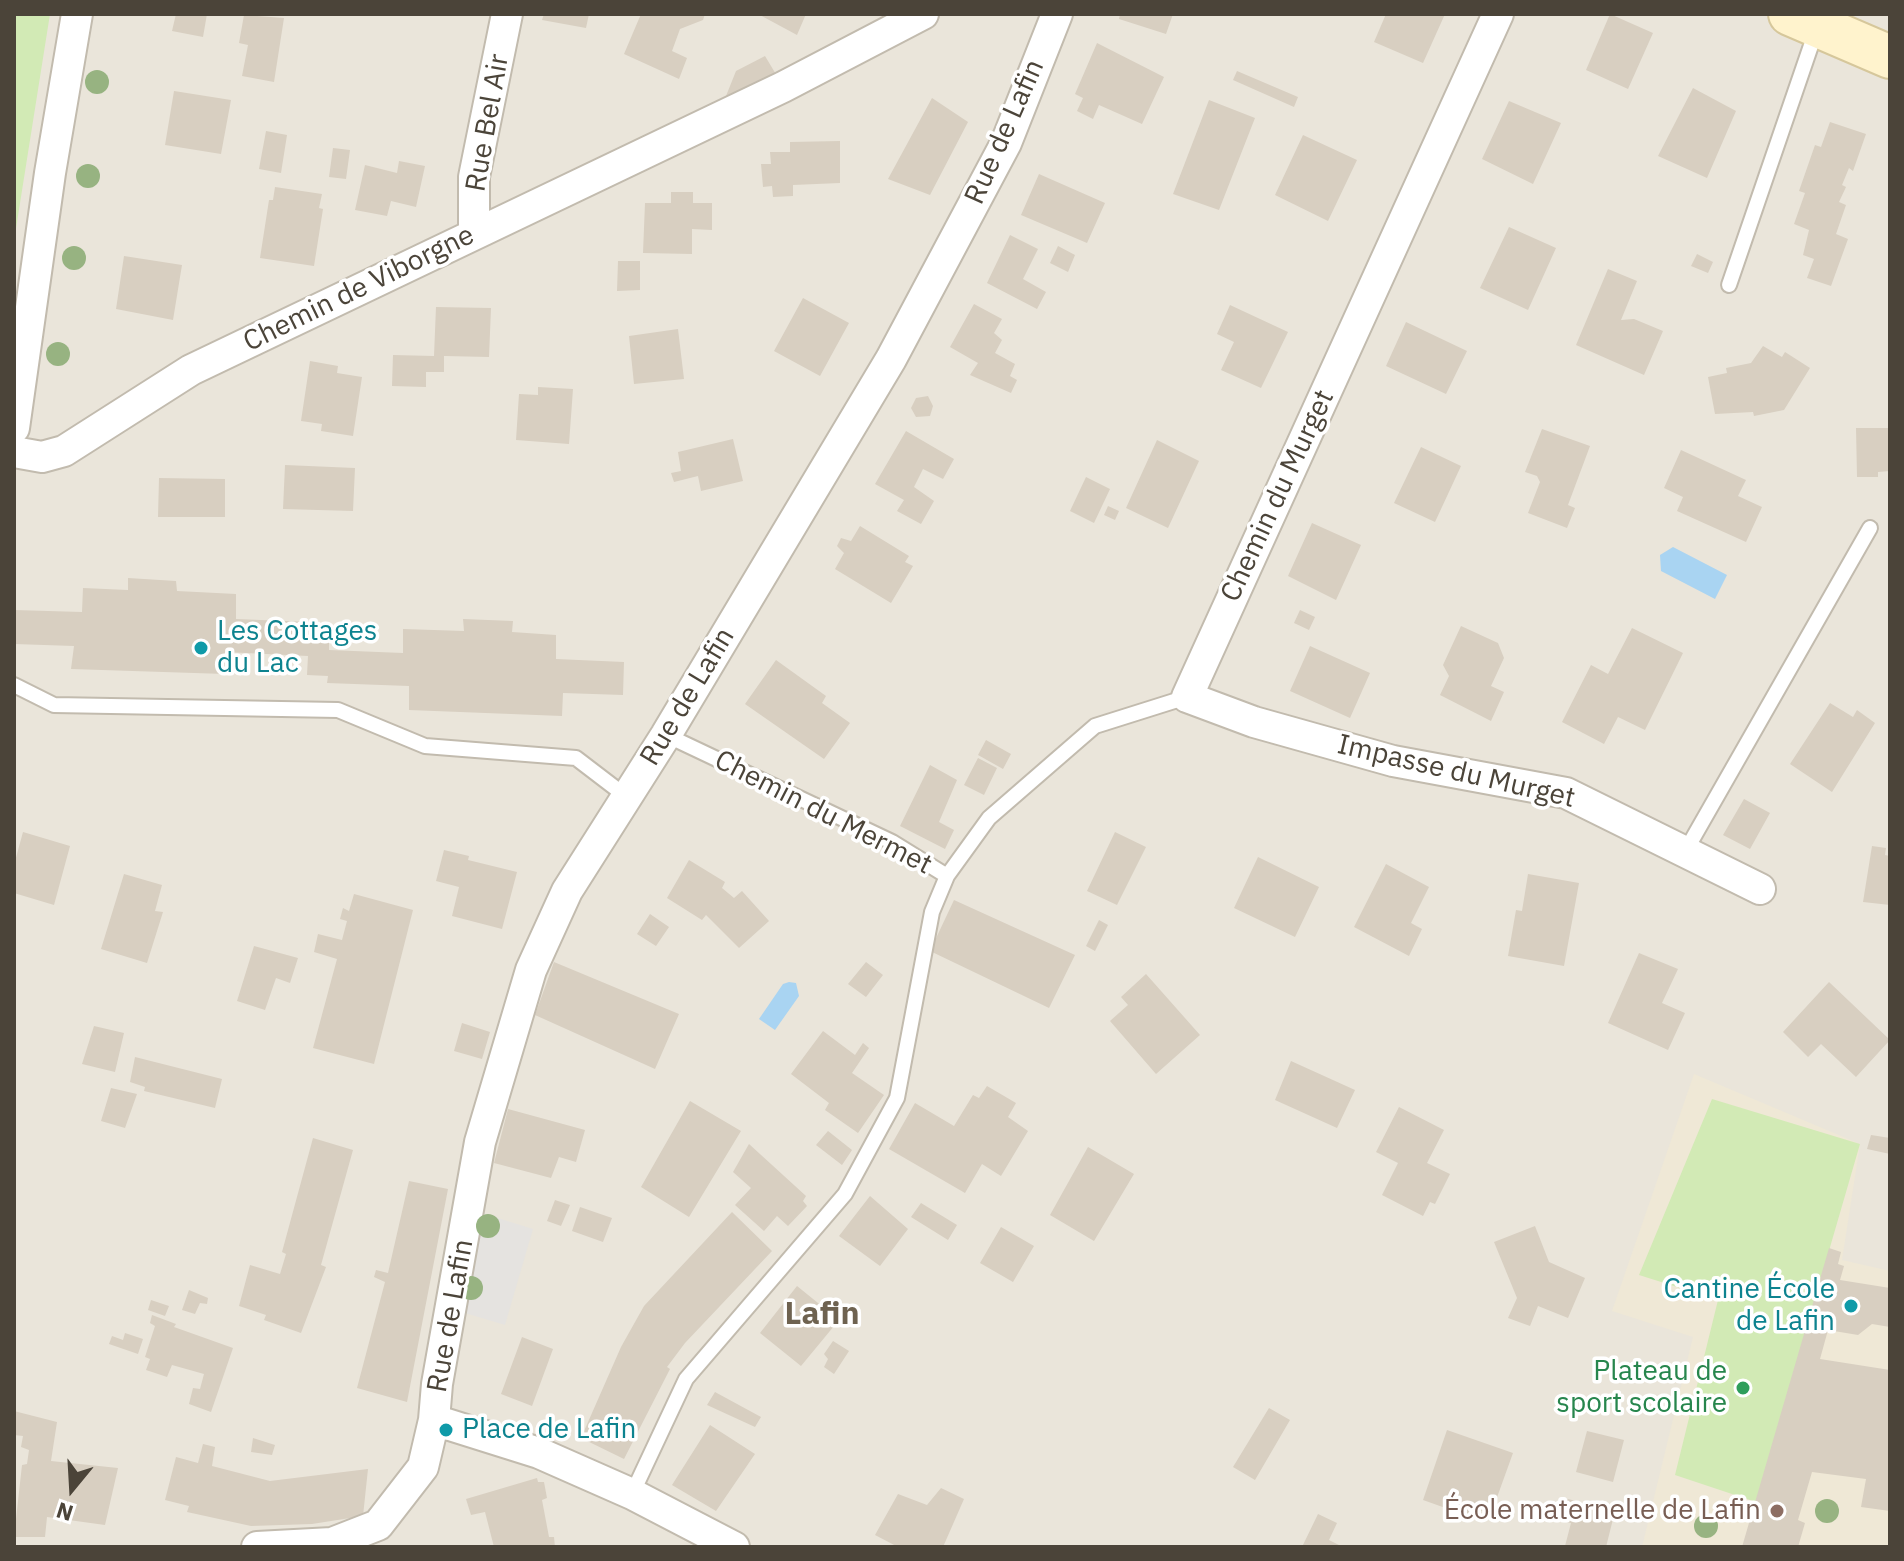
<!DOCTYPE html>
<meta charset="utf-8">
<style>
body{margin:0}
#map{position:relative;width:1904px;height:1561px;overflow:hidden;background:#f6f3ec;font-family:"IBM Plex Sans",sans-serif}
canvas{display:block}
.frame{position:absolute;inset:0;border:16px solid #4b4439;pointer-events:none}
.north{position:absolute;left:32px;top:1449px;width:80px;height:80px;-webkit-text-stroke:6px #fff;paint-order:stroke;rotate:198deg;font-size:22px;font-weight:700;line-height:32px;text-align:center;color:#4b4439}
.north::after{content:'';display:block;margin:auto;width:28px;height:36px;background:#4b4439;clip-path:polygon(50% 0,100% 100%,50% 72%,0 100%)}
</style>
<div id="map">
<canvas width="1904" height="1561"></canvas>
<div class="frame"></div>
<div class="north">N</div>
</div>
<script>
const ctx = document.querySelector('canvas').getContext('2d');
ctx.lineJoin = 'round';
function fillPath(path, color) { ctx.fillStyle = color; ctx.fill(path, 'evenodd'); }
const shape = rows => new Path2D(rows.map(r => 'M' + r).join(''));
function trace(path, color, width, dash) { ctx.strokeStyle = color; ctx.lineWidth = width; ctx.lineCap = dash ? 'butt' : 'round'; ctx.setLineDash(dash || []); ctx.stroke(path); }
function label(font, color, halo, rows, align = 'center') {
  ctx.font = font + ' "IBM Plex Sans",sans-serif'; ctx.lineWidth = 7; ctx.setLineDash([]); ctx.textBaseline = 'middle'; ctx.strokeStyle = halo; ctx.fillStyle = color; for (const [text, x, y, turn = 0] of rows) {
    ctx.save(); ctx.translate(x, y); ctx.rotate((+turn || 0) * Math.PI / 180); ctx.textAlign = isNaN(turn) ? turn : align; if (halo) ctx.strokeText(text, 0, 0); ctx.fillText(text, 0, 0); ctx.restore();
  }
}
const residential = shape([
 [14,14,1890,14,1890,1547,14,1547]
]);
const education = shape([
 [1694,1074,1860,1144,1842,1260,1890,1271,1890,1547,1642,1547,1693,1337,1612,1311]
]);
const green = shape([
 [14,14,50,14,14,241],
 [1712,1099,1860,1144,1756,1502,1675,1475,1718,1300,1639,1275]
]);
const parking = shape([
 [475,1211,533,1229,505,1325,455,1310]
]);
const water = shape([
 [1673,547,1727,575,1715,599,1661,571,1660,555],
 [789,982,796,983,799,996,775,1030,759,1019,783,984]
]);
const building = shape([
 [176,14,207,14,203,37,172,31],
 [544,14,589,14,586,28,542,20],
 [641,14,705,14,703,20,680,29,672,51,687,58,679,79,624,54],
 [758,14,806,14,797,35],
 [1120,14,1173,14,1166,34,1119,19],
 [1386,14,1445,14,1423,63,1374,42],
 [1610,14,1653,33,1628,89,1586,70],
 [244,15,284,18,274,82,242,76,248,45,239,43],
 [1097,43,1164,77,1142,124,1099,105,1093,119,1077,111,1083,98,1075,94],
 [765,56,777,76,722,106,736,71],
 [1237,71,1298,97,1294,107,1233,80],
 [1693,88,1736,111,1707,178,1658,156],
 [174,91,231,100,221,154,165,145],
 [932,98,968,122,930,195,888,179],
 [1209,100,1255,118,1219,210,1173,194],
 [1509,101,1561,123,1533,184,1482,159],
 [1830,122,1866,134,1853,171,1849,168,1842,185,1846,187,1839,202,1846,205,1836,234,1848,239,1831,286,1807,278,1814,259,1803,255,1809,230,1794,224,1805,193,1799,191,1815,145,1821,147],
 [266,131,287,135,281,173,259,169],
 [1303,135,1357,160,1328,221,1275,195],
 [840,141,840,183,793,185,793,196,773,197,772,186,763,187,761,164,771,164,770,152,790,152,790,142],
 [333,148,350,150,346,179,329,177],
 [399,161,425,166,416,207,391,201,387,216,355,210,365,165,397,173],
 [1039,174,1105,203,1087,243,1021,215],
 [275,187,322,194,319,208,323,209,314,266,260,258,269,200,273,200],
 [671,192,693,192,693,203,712,203,712,230,692,229,692,254,643,253,645,203,671,203],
 [1509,227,1556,248,1528,310,1480,288],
 [1010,235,1038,249,1023,279,1046,292,1037,309,987,283],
 [1058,246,1075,255,1068,272,1050,263],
 [1697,254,1713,262,1708,273,1691,266],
 [124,256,182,265,173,320,116,309],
 [618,261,640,261,640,290,617,291],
 [1608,269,1637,281,1621,320,1634,319,1663,331,1644,375,1576,345],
 [803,298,849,323,820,376,774,351],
 [974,304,1002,319,994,333,1002,340,995,353,1015,364,1010,376,1017,380,1011,393,970,375,978,363,950,347],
 [1230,305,1288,332,1261,388,1221,370,1234,342,1217,334],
 [436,307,491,308,489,357,444,356,444,372,426,372,426,387,392,386,393,355,434,356],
 [1406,322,1467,351,1446,394,1386,366],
 [678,329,684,379,634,384,629,336],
 [1763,346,1782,357,1785,352,1810,368,1784,410,1754,416,1753,412,1715,414,1708,377,1727,373,1726,368,1751,363],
 [310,361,338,366,337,373,362,377,353,436,321,431,322,424,301,421],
 [538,387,573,389,569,444,516,440,519,394,538,395],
 [928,396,933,406,930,416,916,417,911,408,916,398],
 [1856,428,1890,428,1890,471,1878,472,1878,477,1857,477],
 [1542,429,1590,446,1568,505,1575,508,1567,528,1528,513,1540,482,1537,476,1525,472],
 [906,431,954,459,943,479,923,469,914,487,934,501,921,524,897,511,904,500,875,484],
 [733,439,743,481,701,491,698,476,674,482,671,473,681,471,678,452],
 [1157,440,1199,461,1168,528,1126,508],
 [1421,447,1461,466,1435,522,1394,503],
 [1681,450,1746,480,1738,496,1762,507,1746,542,1677,511,1683,497,1664,488],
 [285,465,355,468,353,511,283,509],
 [1086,477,1110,489,1094,523,1070,511],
 [159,478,225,479,225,517,158,517],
 [1108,506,1119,511,1115,520,1104,515],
 [1312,523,1361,545,1336,600,1288,576],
 [860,526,909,556,905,562,913,566,891,603,835,569,844,553,837,546,841,538,851,541],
 [128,578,176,581,177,591,236,594,236,619,310,622,310,635,329,635,329,650,403,653,403,629,464,631,463,619,513,621,512,632,556,635,556,659,624,662,623,695,563,693,562,716,409,710,409,686,327,683,328,676,307,675,308,656,225,652,225,674,71,669,74,646,14,644,14,610,82,612,83,588,128,590],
 [1300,610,1315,617,1309,630,1294,623],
 [1461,626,1498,643,1504,658,1491,686,1504,692,1491,721,1440,695,1449,676,1443,665],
 [1632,628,1683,653,1645,730,1618,717,1604,744,1562,722,1591,665,1608,674],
 [1310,646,1370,673,1350,718,1290,691],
 [776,660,826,696,822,703,850,723,824,759,745,704],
 [1830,703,1853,717,1857,710,1875,723,1832,792,1790,764],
 [986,740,1011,754,1003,769,978,755],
 [978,758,997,768,984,795,964,785],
 [930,765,957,780,939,822,954,830,945,849,900,826],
 [1744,799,1770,813,1750,849,1723,835],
 [23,832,70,846,54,905,14,893,14,865],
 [1115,832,1146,847,1117,905,1087,891],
 [1872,846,1886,848,1885,855,1890,856,1890,905,1863,902],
 [444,850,469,856,468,860,517,872,502,929,452,916,459,887,436,881],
 [1258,857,1319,887,1295,937,1234,908],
 [689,860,725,882,722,888,734,898,742,891,769,921,739,948,706,915,702,920,667,898],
 [1386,864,1429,887,1411,923,1422,929,1409,956,1354,927],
 [124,874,162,885,155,911,163,912,147,963,101,949],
 [1528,874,1579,883,1564,966,1508,956,1516,910,1522,911],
 [354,894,413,910,374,1064,313,1048,337,959,314,952,318,934,342,940,347,921,340,919,343,908,349,911],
 [954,900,1075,955,1049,1008,930,951],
 [650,914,669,927,656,946,637,934],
 [1099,920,1108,925,1095,951,1086,946],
 [254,946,298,958,290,983,276,978,265,1010,237,1001],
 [1639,953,1678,969,1662,1003,1685,1013,1668,1050,1608,1023],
 [554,962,679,1014,655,1069,535,1015],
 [866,962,883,975,866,997,848,984],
 [1146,974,1200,1035,1156,1074,1110,1021,1128,1005,1121,997],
 [1829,982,1890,1040,1856,1077,1821,1044,1808,1057,1783,1032],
 [462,1023,490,1032,482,1059,454,1051],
 [94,1026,124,1033,115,1072,82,1064],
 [823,1031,855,1055,863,1043,869,1048,852,1073,884,1095,858,1133,825,1110,829,1103,791,1074],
 [135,1057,222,1079,215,1108,144,1091,145,1087,130,1082],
 [1291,1061,1355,1090,1337,1128,1275,1100],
 [987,1086,1016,1103,1008,1117,1028,1131,1001,1176,982,1164,965,1193,889,1149,915,1103,954,1126,973,1095,979,1098],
 [111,1088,137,1094,125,1128,101,1121],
 [690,1101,741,1131,689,1217,641,1187],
 [1399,1107,1444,1130,1427,1163,1450,1174,1435,1204,1430,1202,1423,1216,1382,1195,1398,1163,1376,1152],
 [508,1109,585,1130,576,1162,559,1157,551,1178,494,1163],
 [828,1131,852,1150,842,1165,816,1145],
 [1871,1135,1890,1138,1890,1154,1867,1149],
 [313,1138,353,1150,321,1265,326,1267,301,1333,264,1320,266,1315,239,1306,250,1265,280,1274,286,1254,282,1252],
 [749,1144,806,1196,803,1201,807,1206,788,1226,777,1216,764,1231,735,1205,751,1188,733,1172],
 [1088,1147,1134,1174,1094,1241,1050,1215],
 [409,1181,448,1189,407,1402,357,1388,385,1282,374,1277,376,1270,388,1273],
 [870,1196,908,1229,880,1266,839,1236],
 [555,1200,570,1205,561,1226,547,1221],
 [921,1203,957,1225,948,1240,911,1217],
 [580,1207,612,1218,603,1242,572,1231],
 [732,1212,772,1251,685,1343,667,1367,670,1369,624,1459,581,1438,621,1347,644,1306],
 [1535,1226,1549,1262,1585,1278,1568,1318,1538,1306,1530,1326,1508,1318,1517,1298,1494,1242],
 [1001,1227,1034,1246,1013,1282,980,1263],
 [1829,1248,1841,1252,1838,1264,1844,1266,1840,1280,1890,1288,1890,1327,1872,1324,1858,1335,1828,1330,1820,1359,1890,1370,1890,1511,1861,1507,1866,1479,1812,1472,1798,1520,1805,1523,1798,1547,1742,1547],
 [797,1286,839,1320,801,1366,760,1333],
 [189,1290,208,1298,207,1304,200,1303,195,1314,182,1310],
 [151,1300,169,1306,165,1316,148,1310],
 [152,1315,176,1324,174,1327,233,1348,211,1412,189,1404,193,1388,200,1389,204,1374,172,1365,167,1377,146,1370,150,1359,145,1357,155,1326,150,1323],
 [125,1333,143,1339,138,1354,109,1344,112,1336,123,1340],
 [522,1337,553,1349,532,1406,501,1394],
 [833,1341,849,1351,834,1374,824,1367,828,1359,824,1354],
 [715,1392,761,1417,755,1427,707,1405],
 [1269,1408,1290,1420,1255,1480,1233,1467],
 [14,1411,57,1422,51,1461,118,1468,105,1525,47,1517,45,1537,14,1537,22,1465,27,1464,29,1450,21,1447,23,1436,14,1435],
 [710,1425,755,1454,716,1511,672,1485],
 [1447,1430,1513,1453,1491,1514,1471,1507,1468,1516,1423,1500],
 [1587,1431,1624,1440,1613,1482,1576,1472],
 [253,1438,275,1445,272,1455,251,1452],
 [203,1444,215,1447,212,1466,270,1481,368,1469,363,1516,312,1524,251,1526,187,1512,189,1506,165,1500,176,1457,198,1463],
 [537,1478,538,1482,544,1482,547,1498,542,1500,549,1537,554,1537,555,1547,494,1547,485,1512,471,1515,466,1499],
 [941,1488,964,1499,943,1547,898,1547,875,1535,898,1494,927,1505],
 [1568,1499,1615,1511,1606,1547,1565,1546,1571,1523,1562,1521],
 [1318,1514,1337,1523,1329,1540,1343,1547,1302,1547]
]);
const lane = shape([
 [1729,285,1817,28],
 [14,685,54,705,338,710,425,746,576,758,627,797],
 [1685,852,1870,528],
 [947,876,989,818,1095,726,1187,697],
 [632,1494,686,1379,845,1194,897,1098,932,912,947,876,892,842,666,735]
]);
const street = shape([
 [1498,14,1187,697,1254,722,1393,761,1566,793,1760,889],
 [474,233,474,177,507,14],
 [14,428,50,173,77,14],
 [14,452,42,457,64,451,191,370,783,87,923,14],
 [434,1420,539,1453,632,1494,734,1547],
 [257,1547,332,1543,378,1525,423,1467,434,1420,437,1384,480,1142,531,970,567,891,666,735,891,359,1006,143,1057,14]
]);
const secondary = shape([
 [1790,14,1890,57]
]);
const trees = [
 [97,82],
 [88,176],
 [74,258],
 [58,354],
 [488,1226],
 [471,1288],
 [1827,1511],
 [1706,1526]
];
const markers = [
 [201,648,8,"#0f9aa8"],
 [1851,1306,8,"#0f9aa8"],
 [1743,1388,8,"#2e9e5b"],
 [446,1430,8,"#0f9aa8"],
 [1777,1511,8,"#8d6e63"]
];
const streetNames = [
 ["Rue Bel Air",488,123,-80],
 ["Rue de Lafin",1005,132,-66],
 ["Chemin de Viborgne",359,289,-26],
 ["Chemin du Murget",1278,496,-65],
 ["Rue de Lafin",688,697,-59],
 ["Impasse du Murget",1456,772,13],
 ["Chemin du Mermet",823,813,27],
 ["Rue de Lafin",451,1316,-80]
];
const cultureNames = [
 ["Les Cottages",217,632],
 ["du Lac",217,664],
 ["Cantine École",1835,1290,"right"],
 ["de Lafin",1835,1322,"right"],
 ["Place de Lafin",462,1430]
];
const leisureNames = [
 ["Plateau de",1727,1372],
 ["sport scolaire",1727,1404]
];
const educationNames = [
 ["École maternelle de Lafin",1761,1511]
];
const quarterNames = [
 ["Lafin",822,1315]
];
fillPath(residential, '#eae5da');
fillPath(education, '#efe8d6');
fillPath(green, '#d2eab5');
fillPath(parking, '#e5e3e0');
fillPath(water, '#a9d4f2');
fillPath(building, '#d8cfc1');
trace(lane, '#c2bbae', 18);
trace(street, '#c2bbae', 34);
trace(secondary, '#d6c79b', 46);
trace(lane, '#fff', 14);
trace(street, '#fff', 30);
trace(secondary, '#fff3cd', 42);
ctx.fillStyle = '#97b381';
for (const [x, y] of trees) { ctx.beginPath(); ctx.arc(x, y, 12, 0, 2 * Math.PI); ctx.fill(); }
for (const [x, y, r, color] of markers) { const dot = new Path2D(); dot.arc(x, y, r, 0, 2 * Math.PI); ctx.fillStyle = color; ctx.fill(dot); trace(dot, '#fff', 3); }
label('28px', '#4b4439', '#fff', streetNames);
label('28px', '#0d838f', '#fff', cultureNames, 'left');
label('28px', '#27864d', '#fff', leisureNames, 'right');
label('28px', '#785e54', '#fff', educationNames, 'right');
label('bold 32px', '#6e6250', '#fff', quarterNames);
</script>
